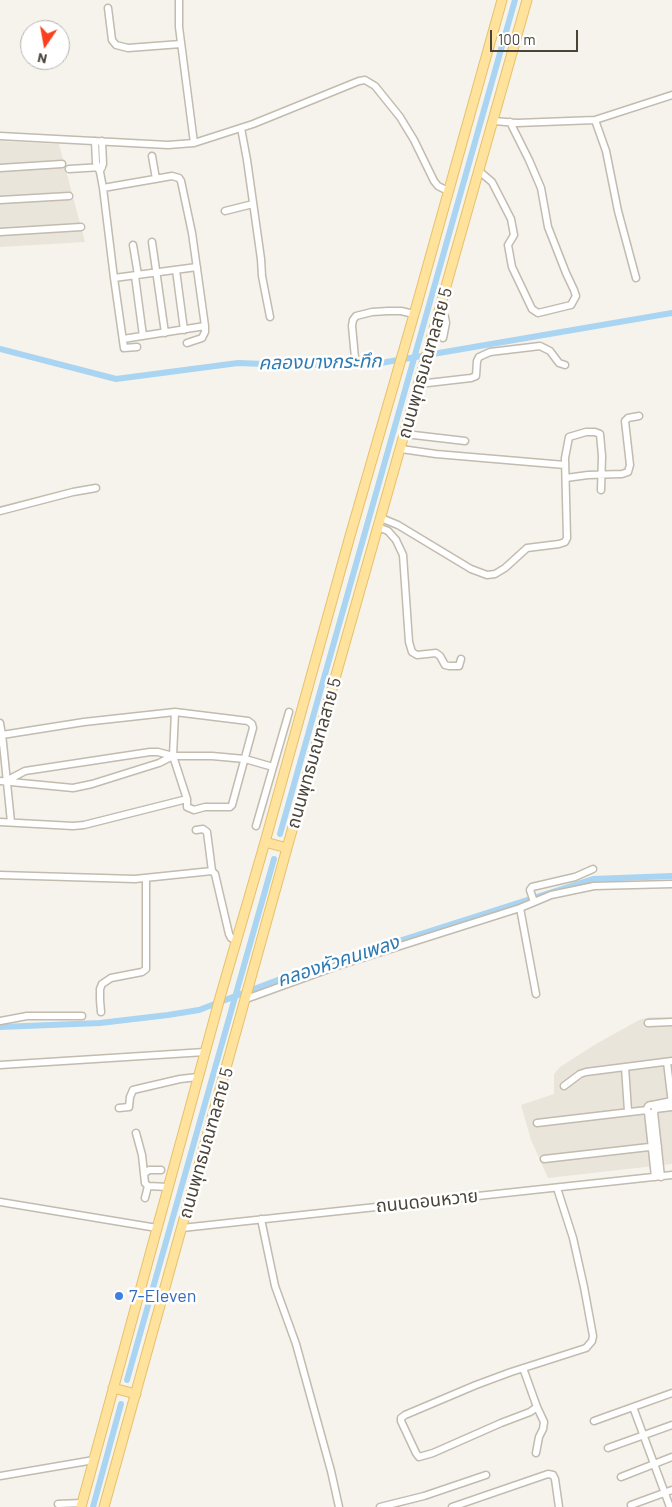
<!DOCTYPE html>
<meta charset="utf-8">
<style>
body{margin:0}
#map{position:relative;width:672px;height:1507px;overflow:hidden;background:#f6f3ec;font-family:Barlow,sans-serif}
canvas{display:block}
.north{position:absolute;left:20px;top:20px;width:50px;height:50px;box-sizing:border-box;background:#fff;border:1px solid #b7b4b0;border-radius:50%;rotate:192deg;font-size:14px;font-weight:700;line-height:20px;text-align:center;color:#4b4439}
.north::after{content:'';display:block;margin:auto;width:18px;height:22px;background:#fc3f1d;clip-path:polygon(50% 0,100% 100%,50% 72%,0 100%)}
.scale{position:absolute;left:490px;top:30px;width:88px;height:22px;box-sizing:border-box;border:2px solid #4b4439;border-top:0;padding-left:6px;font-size:15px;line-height:18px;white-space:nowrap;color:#4b4439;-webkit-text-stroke:4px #fff;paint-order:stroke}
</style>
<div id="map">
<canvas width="672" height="1507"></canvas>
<div class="north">N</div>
<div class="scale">100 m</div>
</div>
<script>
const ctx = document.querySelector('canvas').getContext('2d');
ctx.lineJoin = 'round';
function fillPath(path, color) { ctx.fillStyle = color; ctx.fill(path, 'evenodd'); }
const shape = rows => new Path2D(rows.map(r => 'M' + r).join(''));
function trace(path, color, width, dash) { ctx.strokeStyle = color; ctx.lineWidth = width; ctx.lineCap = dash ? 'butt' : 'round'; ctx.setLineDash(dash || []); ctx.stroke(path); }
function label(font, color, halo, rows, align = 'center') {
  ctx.font = font + ' Barlow,"Noto Sans Thai",sans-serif'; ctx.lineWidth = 5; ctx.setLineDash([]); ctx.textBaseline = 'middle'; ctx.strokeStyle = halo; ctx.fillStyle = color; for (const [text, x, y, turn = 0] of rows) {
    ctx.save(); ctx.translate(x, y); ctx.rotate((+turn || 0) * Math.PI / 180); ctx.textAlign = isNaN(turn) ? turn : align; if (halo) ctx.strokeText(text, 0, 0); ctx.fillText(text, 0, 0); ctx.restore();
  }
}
const residential = shape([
 [0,141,59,144,85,242,0,247],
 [649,1017,672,1017,672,1164,548,1178,531,1140,521,1105,554,1094,554,1074,560,1067,596,1044,639,1020]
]);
const canal = shape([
 [0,349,116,379,238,363,292,365,369,365,672,313],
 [280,834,515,0],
 [0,1027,100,1023,168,1015,199,1010,283,978,593,879,672,876],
 [127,1380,274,859],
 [93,1507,121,1404]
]);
const minor = shape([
 [179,0,179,27,194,143],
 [108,8,112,40,116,45,128,48,181,44],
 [595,120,606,151,618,211,636,278],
 [494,121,517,123,595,120,672,95],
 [241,128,247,160,261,259,262,276,270,317],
 [0,136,168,145,194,143,253,124,359,81,365,80,375,86,400,117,414,140,434,181,438,186,448,191],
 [95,141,96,163,100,172,103,188,114,278,124,348,137,347],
 [152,156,156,179],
 [0,168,62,164],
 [69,169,102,167],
 [100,171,103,164,102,141],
 [479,171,492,182,511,219,514,235,508,245,512,267,532,309,538,313,571,305,576,296,574,290,566,273,548,227,541,188,529,160,510,122],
 [103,188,172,176,179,178,181,181,192,233,205,326,123,339],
 [0,200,69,196],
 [225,211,253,204],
 [0,232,81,227],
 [152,242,165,333],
 [133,245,138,275],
 [176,270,184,330],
 [135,276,143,336],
 [114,278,197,267],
 [440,311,445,317,446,323,443,338],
 [187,343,202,338,205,332,205,326],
 [355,358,352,326,353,320,356,316,372,312,388,311,401,311,414,314],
 [419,384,471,378,476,376,477,361,479,357,490,352,540,346,550,351,559,363,565,365],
 [405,434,465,441],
 [401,449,436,454,565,465],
 [566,478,588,475,622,474,628,472,630,465,625,421,628,418,639,416],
 [0,511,73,492,96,488],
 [381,518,398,525,471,569,487,575,495,574,505,568,527,548,559,544,565,542,567,538,565,458,569,437,586,432,595,432,600,434,602,456,601,490],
 [378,527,388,531,396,540,403,555,409,642,412,652,417,655,436,653,440,656,445,665,449,666,459,666,461,659],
 [0,723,2,735],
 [1,743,3,743,11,822],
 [3,743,2,735,84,722,175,712,248,721,252,724,253,728,232,805,230,807,205,807,194,810,187,807,187,799,173,756,175,712],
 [0,781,73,788,92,784,159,763,173,756],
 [6,781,25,771,150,752,158,752,173,756,212,756,245,759,273,767],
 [0,822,73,826,84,825,187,799],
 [256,826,289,712],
 [196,830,203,829,207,832,212,871],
 [0,875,135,879,212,871,215,874,229,934,231,938,236,940],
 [534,902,530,890,532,887,575,877,593,869],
 [520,908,536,994],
 [246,999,337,966,520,908,551,895,594,886,672,884],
 [101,1012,100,1000,100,989,102,984,111,978,142,972,146,969,146,878],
 [0,1021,27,1016,82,1016],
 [648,1023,672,1022],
 [667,1062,672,1104],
 [0,1065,205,1052],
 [625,1067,628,1111],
 [564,1086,580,1074,586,1072,672,1061],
 '647 1109a4 4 0 1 1 8 0a4 4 0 1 1-8 0Z',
 [652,1105,672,1101],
 [119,1108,129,1107,130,1097,133,1090,180,1079,198,1077],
 [655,1109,672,1107],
 [648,1112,655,1177],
 [654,1112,661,1177],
 [537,1123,647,1110],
 [136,1133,142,1155,145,1183,148,1186,168,1187],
 [544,1159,658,1146],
 [144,1174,149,1170,161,1170],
 [145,1198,148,1186],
 [0,1202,157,1228],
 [261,1219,275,1286,296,1344,331,1471,339,1507],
 [182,1228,672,1175],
 [523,1368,537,1407,530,1412,501,1423,433,1453,419,1457,416,1453,401,1421,401,1418,405,1415,476,1385,511,1372,586,1348,592,1341,593,1336,584,1287,573,1238,557,1188],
 [633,1407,672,1393],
 [594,1421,633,1407,670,1507],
 [608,1448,672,1425],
 [536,1453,539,1437,543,1429,544,1422,537,1407],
 [0,1476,94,1460],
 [621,1477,672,1457],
 [58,1504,82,1503],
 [631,1505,672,1490],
 [380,1507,424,1496,486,1475],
 [452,1507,548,1474,553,1475,555,1479,559,1507]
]);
const major = shape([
 [265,842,287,848],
 [113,1388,136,1394],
 [81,1507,221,994,265,842,350,536,417,304,502,0],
 [104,1507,287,848,527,0]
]);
const markers = [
 [119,1296,5,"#3f7fe0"]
];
const streetNames = [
 ["ถนนพุทธมณฑลสาย 5",425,363,-74],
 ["ถนนพุทธมณฑลสาย 5",314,753,-74],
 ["ถนนพุทธมณฑลสาย 5",206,1143,-74],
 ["ถนนดอนหวาย",427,1201,-6]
];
const shopNames = [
 ["7-Eleven",129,1296]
];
const waterNames = [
 ["คลองบางกระทึก",320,362,-1],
 ["คลองหัวคนเพลง",338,961,-18]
];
fillPath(residential, '#eae5da');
trace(canal, '#a9d4f2', 6);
trace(minor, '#c2bbae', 9);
trace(major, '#e6c16a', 11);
trace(minor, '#fff', 6);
trace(major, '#ffe39c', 9);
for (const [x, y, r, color] of markers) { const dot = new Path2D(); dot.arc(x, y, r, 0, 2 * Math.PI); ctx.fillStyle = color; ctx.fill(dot); trace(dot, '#fff', 2); }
label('18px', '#4b4439', '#fff', streetNames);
label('18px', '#366cbe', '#fff', shopNames, 'left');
label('italic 19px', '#2e7ab2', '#fff', waterNames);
</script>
